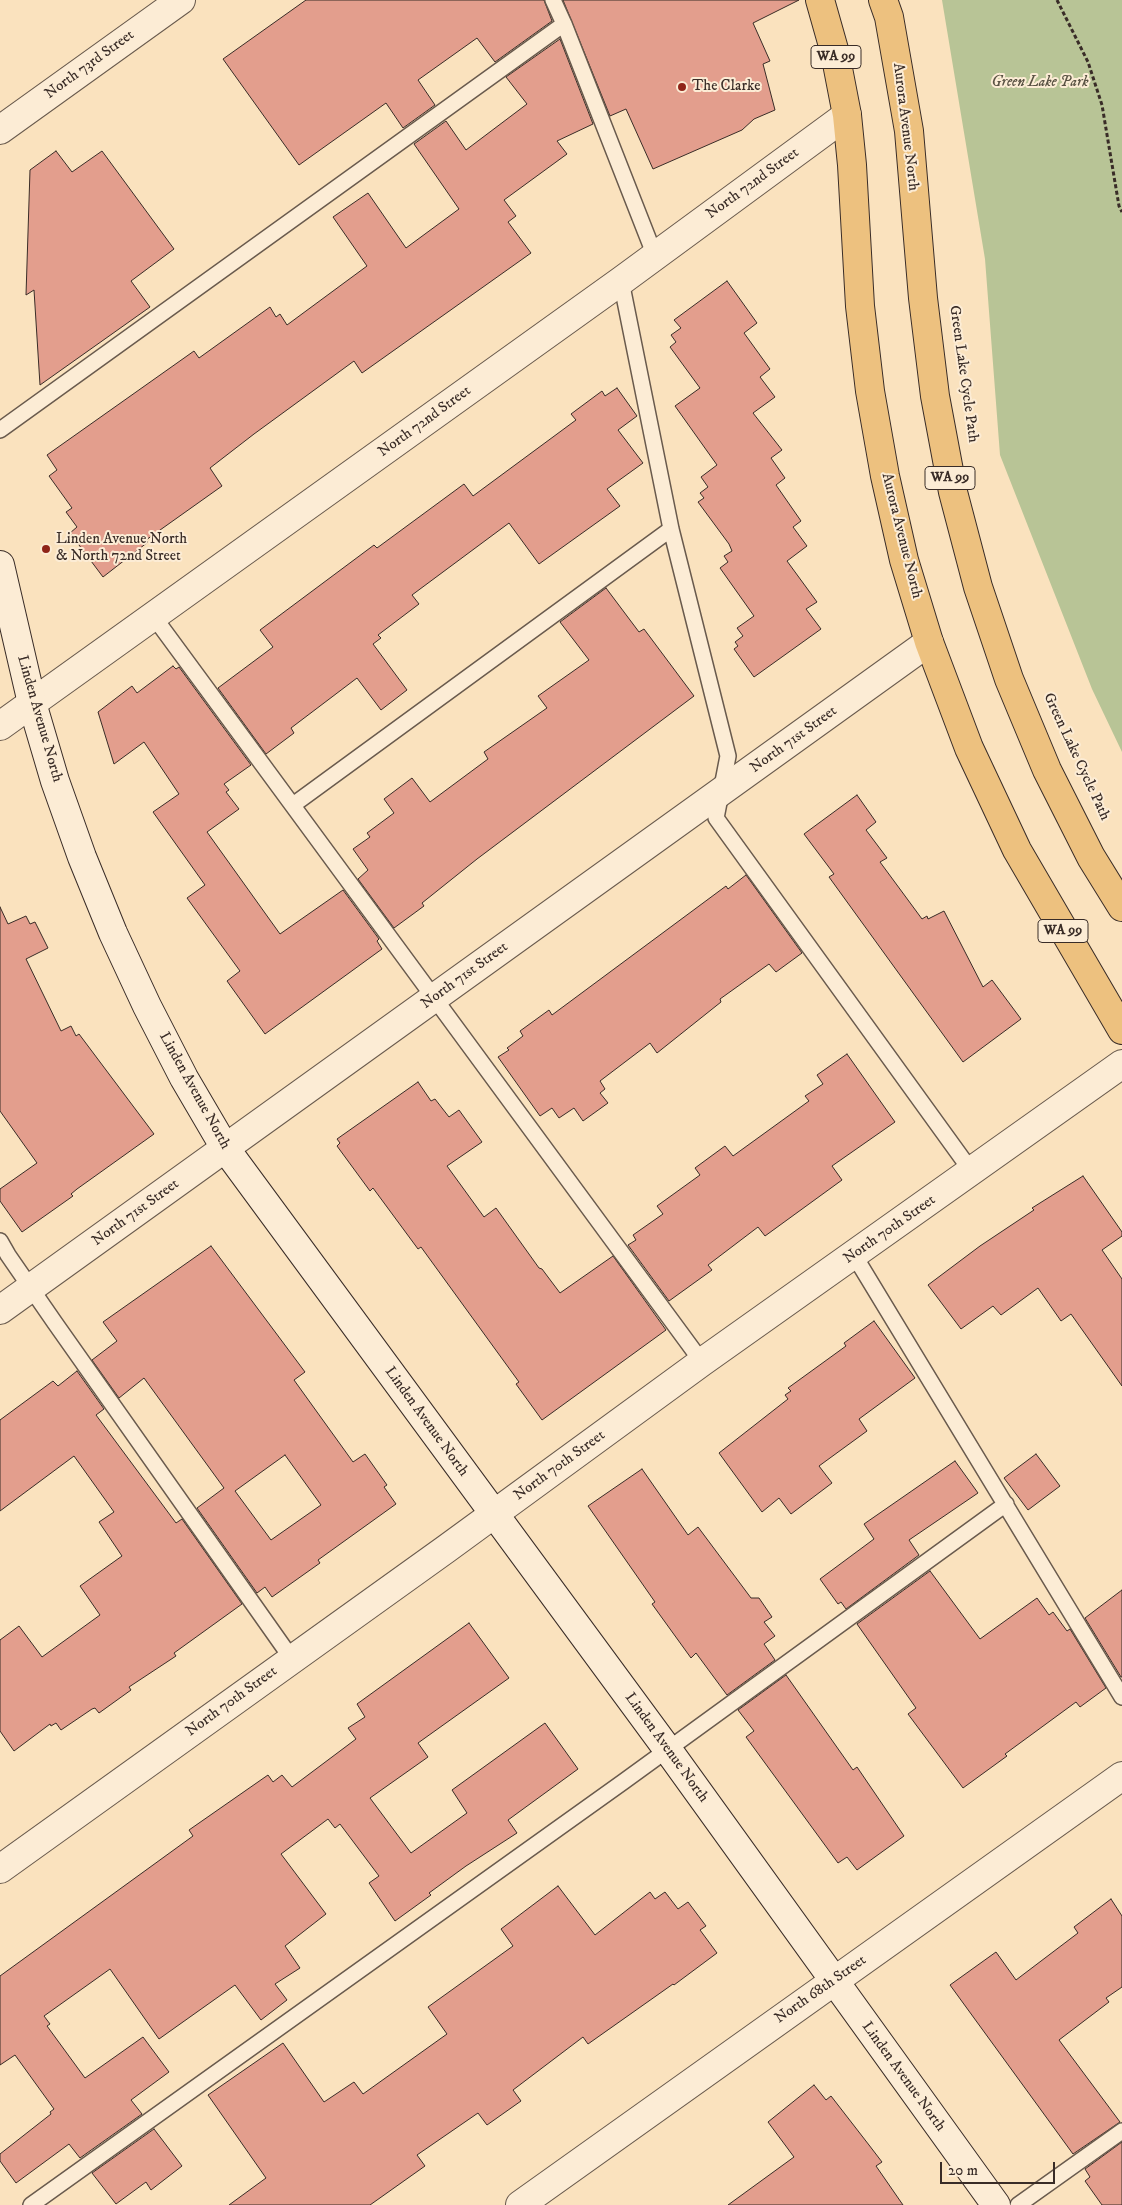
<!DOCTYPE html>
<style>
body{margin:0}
#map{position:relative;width:1122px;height:2205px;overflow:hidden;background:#fae2be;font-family:"IM FELL DW Pica",serif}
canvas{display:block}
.scale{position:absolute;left:940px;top:2162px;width:115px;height:22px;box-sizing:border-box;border:2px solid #392c27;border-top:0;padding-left:6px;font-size:15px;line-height:18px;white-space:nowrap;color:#392c27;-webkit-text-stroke:4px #fcecd5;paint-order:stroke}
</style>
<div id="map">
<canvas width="1122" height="2205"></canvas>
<div class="scale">20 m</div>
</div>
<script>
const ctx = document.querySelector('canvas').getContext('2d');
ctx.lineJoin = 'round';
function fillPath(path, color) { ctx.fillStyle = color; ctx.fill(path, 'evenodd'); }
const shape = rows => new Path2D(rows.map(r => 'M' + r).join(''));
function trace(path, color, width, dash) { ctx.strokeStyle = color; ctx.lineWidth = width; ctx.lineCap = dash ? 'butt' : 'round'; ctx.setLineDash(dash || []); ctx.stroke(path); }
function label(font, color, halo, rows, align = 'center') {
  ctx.font = font + ' "IM FELL DW Pica",serif'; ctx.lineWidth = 4; ctx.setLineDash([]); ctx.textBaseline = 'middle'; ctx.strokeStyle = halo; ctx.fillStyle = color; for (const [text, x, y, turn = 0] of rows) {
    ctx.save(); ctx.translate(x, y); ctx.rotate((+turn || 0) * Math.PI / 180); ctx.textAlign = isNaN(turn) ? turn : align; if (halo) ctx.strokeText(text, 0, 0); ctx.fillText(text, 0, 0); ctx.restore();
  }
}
const green = shape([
 [942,0,1122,0,1122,752,1092,689,1000,455,985,259]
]);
const building = shape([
 [306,0,544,0,552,21,495,62,477,38,418,80,435,105,403,128,386,103,299,165,223,59,306,0],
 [563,0,799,0,753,23,770,61,763,64,775,110,754,119,742,130,653,169,626,109,610,116,563,0],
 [560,39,593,124,557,141,567,154,504,200,516,216,508,222,531,253,362,373,354,361,254,434,210,468,222,486,146,540,148,542,103,577,70,533,77,527,66,512,72,508,49,476,57,470,47,455,194,351,199,358,270,307,276,317,280,314,287,325,367,266,333,217,368,193,406,248,459,209,414,144,446,121,466,150,527,104,506,77,560,39],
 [56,151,72,172,102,151,174,249,131,281,150,307,40,385,34,290,26,295,30,170,56,151],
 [727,281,757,323,744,333,770,369,760,377,775,397,753,413,782,450,771,458,785,478,776,485,801,521,793,527,807,546,787,561,817,602,806,609,821,629,754,677,734,649,738,646,735,642,743,636,737,628,754,616,720,568,728,562,724,556,732,551,729,544,698,502,704,498,700,493,708,487,701,477,717,465,675,406,700,388,670,347,676,342,671,335,681,328,674,320,727,281],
 [617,388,637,416,618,430,643,463,607,489,620,506,539,564,509,523,412,595,419,604,378,635,381,638,373,644,407,690,381,710,357,678,291,728,294,733,266,754,218,688,273,647,260,630,374,545,377,548,464,484,473,496,576,420,571,414,602,391,605,396,617,388],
 [606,588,639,632,644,629,694,696,477,859,422,903,424,906,394,928,358,879,368,870,353,849,370,837,367,833,394,813,384,799,412,778,430,802,488,759,484,752,547,708,538,696,589,660,560,622,606,588],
 [173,666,176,669,179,667,251,765,224,784,229,790,226,792,239,809,207,832,280,934,343,890,379,939,377,941,382,949,265,1034,227,981,240,971,187,898,205,885,153,812,179,794,144,742,114,764,98,712,132,686,137,693,173,666],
 [857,795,876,822,866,830,887,858,880,862,922,919,927,916,928,919,944,911,983,987,992,980,1021,1019,963,1062,829,877,834,874,804,834,857,795],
 [746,875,802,953,776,972,769,964,720,999,721,1002,657,1053,650,1043,600,1081,605,1089,600,1093,608,1103,583,1121,574,1108,559,1118,552,1108,540,1116,498,1057,509,1050,507,1048,523,1036,520,1031,549,1010,552,1015,726,886,728,889,746,875],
 [0,907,8,924,26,916,30,924,35,922,48,948,26,959,61,1031,71,1026,76,1036,79,1034,154,1134,77,1189,71,1194,73,1196,22,1232,0,1201,0,1189,37,1163,0,1111,0,907],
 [847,1054,895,1122,832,1166,842,1180,765,1236,758,1227,708,1265,712,1270,669,1301,628,1245,636,1240,633,1235,663,1214,657,1206,700,1175,695,1168,725,1146,733,1156,809,1101,805,1096,823,1084,817,1075,847,1054],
 [418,1082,431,1101,435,1099,449,1117,459,1110,482,1142,447,1166,484,1217,496,1208,539,1268,542,1269,560,1293,613,1256,666,1330,542,1420,516,1384,519,1382,421,1247,418,1249,373,1188,370,1191,337,1146,340,1143,337,1139,418,1082],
 [1083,1176,1122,1232,1122,1236,1102,1250,1122,1279,1122,1386,1071,1314,1061,1321,1038,1288,1001,1315,993,1306,961,1329,928,1285,980,1246,1034,1210,1032,1208,1083,1176],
 [211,1246,305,1372,294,1380,353,1462,365,1454,387,1485,384,1487,396,1504,318,1560,320,1563,272,1597,265,1587,257,1593,197,1508,224,1488,144,1378,119,1398,92,1360,117,1341,103,1322,211,1246],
 [285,1455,321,1505,271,1540,235,1491,285,1455],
 [874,1321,915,1378,859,1419,867,1431,819,1466,832,1483,791,1514,779,1498,762,1512,719,1453,788,1399,785,1395,791,1391,788,1388,846,1346,844,1343,874,1321],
 [77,1371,104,1409,96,1415,176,1523,182,1519,242,1604,174,1653,176,1656,129,1687,131,1690,99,1713,95,1708,92,1709,61,1730,56,1723,51,1726,50,1724,14,1751,0,1731,0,1640,19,1626,42,1657,100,1615,80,1586,122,1556,99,1522,114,1512,74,1456,0,1511,0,1420,53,1381,58,1386,77,1371],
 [1036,1454,1060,1486,1028,1510,1004,1478,1036,1454],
 [955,1461,978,1493,909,1540,919,1555,846,1609,841,1602,838,1604,820,1579,874,1539,864,1524,955,1461],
 [642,1469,688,1535,698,1527,751,1598,759,1598,772,1617,764,1622,775,1636,764,1644,775,1660,727,1695,696,1653,691,1658,652,1604,655,1602,588,1506,642,1469],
 [930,1571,980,1639,1037,1598,1049,1615,1053,1612,1067,1631,1070,1629,1106,1688,1080,1707,1076,1702,1005,1754,1007,1756,963,1788,908,1714,916,1708,857,1624,930,1571],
 [1122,1590,1122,1677,1121,1677,1085,1618,1122,1590],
 [469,1623,509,1678,418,1743,428,1757,370,1798,411,1853,467,1813,452,1790,545,1723,578,1769,508,1820,517,1833,466,1866,429,1893,431,1895,395,1921,369,1883,379,1876,340,1824,335,1828,328,1819,281,1854,326,1914,285,1946,300,1968,275,1984,287,2000,261,2020,235,1985,159,2039,110,1969,44,2016,50,2024,47,2026,85,2078,143,2037,169,2072,131,2100,142,2114,80,2158,69,2144,16,2183,0,2161,0,2154,51,2114,50,2112,54,2109,15,2055,0,2065,0,1976,193,1836,189,1830,268,1775,273,1782,282,1775,292,1787,356,1739,348,1728,365,1717,357,1704,469,1623],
 [786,1675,853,1770,857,1767,904,1836,857,1870,847,1857,838,1863,746,1737,754,1731,738,1710,786,1675],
 [558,1886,595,1935,650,1892,655,1899,665,1892,678,1909,688,1902,706,1926,700,1930,717,1953,674,1985,673,1984,588,2044,583,2037,513,2090,521,2101,487,2125,478,2113,417,2155,425,2166,370,2205,229,2205,266,2178,208,2095,283,2043,324,2102,354,2082,363,2094,447,2034,428,2007,513,1946,501,1929,558,1886],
 [1111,1899,1122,1916,1122,1987,1106,1998,1109,2002,1059,2040,1120,2122,1073,2154,950,1985,996,1952,1016,1980,1078,1933,1074,1927,1111,1899],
 [814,2085,826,2100,831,2096,869,2145,882,2162,876,2166,903,2205,728,2205,794,2157,768,2122,814,2085],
 [154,2129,182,2166,151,2190,146,2182,116,2204,92,2173,154,2129],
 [1122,2142,1122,2205,1102,2205,1085,2181,1090,2177,1085,2169,1122,2142]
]);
const path = shape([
 [1057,0,1088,62,1102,105,1119,206,1122,212]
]);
const service = shape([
 [553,0,564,24,655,256],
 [621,281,671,529,728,756,716,818,972,1172],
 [0,430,564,24],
 [154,617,702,1362],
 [293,805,671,529],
 [0,1241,8,1255,55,1323,292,1659],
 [854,1255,1122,1697],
 [31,2205,623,1782,1006,1504],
 [1018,2205,1122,2131]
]);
const minor = shape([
 [0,130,181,0],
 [0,726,621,281,847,115],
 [0,1310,929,642],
 [0,1869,446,1549,702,1362,1122,1064],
 [520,2205,1122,1776]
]);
const secondary = shape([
 [0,565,32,703,55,781,82,857,113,933,147,1006,184,1078,225,1148,668,1750,996,2205]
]);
const trunk = shape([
 [820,0,835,53,847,115,852,165,860,306,870,391,885,476,904,560,929,642,969,748,1017,850,1122,1030],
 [883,0,889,17,909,131,923,298,935,396,953,492,978,587,1009,679,1047,770,1091,857,1122,907]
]);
const markers = [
 [682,87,5,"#8f2418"],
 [46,549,5,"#8f2418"]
];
const shields = [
 [836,57,50],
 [950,478,50],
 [1063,931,50]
];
const shieldNames = [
 ["WA 99",836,57],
 ["WA 99",950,478],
 ["WA 99",1063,931]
];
const streetNames = [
 ["North 73rd Street",90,65,-36],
 ["Aurora Avenue North",905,127,83],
 ["North 72nd Street",753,184,-36],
 ["Green Lake Cycle Path",963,374,82],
 ["North 72nd Street",425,422,-36],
 ["Aurora Avenue North",901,536,76],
 ["Linden Avenue North",39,719,74],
 ["North 71st Street",794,740,-36],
 ["Green Lake Cycle Path",1076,757,65],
 ["North 71st Street",465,976,-36],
 ["Linden Avenue North",194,1091,61],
 ["North 71st Street",136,1213,-36],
 ["North 70th Street",890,1230,-35],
 ["Linden Avenue North",426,1422,54],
 ["North 70th Street",560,1466,-36],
 ["North 70th Street",232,1702,-36],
 ["Linden Avenue North",666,1748,54],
 ["North 68th Street",821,1990,-35],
 ["Linden Avenue North",903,2077,54]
];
const parkNames = [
 ["Green Lake Park",1040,83]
];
const poiNames = [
 ["The Clarke",692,87],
 ["Linden Avenue North",56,540],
 ["& North 72nd Street",56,557]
];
fillPath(green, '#b8c496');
fillPath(building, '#e39e8d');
trace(building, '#392c27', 1);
trace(service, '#695a4d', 18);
trace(minor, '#695a4d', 30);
trace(secondary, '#392c27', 30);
trace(trunk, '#392c27', 30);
trace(path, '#392c27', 3, [4, 2.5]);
trace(service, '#fcecd5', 15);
trace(minor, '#fcecd5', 28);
trace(secondary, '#fcecd5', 28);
trace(trunk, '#edc17f', 28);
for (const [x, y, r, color] of markers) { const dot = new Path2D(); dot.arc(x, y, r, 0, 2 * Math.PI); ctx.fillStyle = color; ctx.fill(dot); trace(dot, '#fcecd5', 2); }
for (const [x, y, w] of shields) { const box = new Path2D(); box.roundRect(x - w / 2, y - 11.5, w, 23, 4); ctx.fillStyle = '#fcecd5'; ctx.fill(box); trace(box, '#392c27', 1); }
label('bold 14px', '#392c27', null, shieldNames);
label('15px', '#392c27', '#fcecd5', streetNames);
label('italic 15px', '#595243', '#fcecd5', parkNames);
label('15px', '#392c27', '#fcecd5', poiNames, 'left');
</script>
